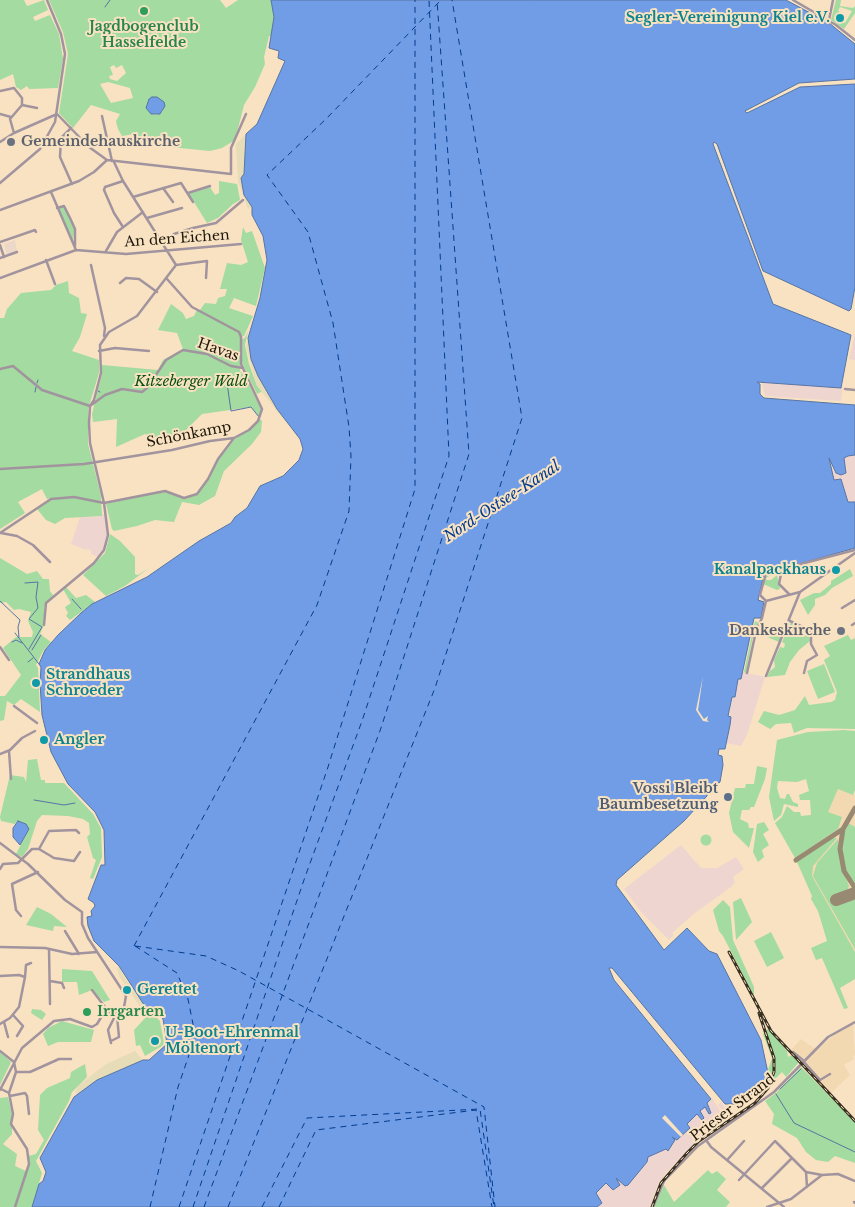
<!DOCTYPE html>
<meta charset="utf-8">
<style>
body{margin:0}
canvas{display:block;background:#f8e2c2}
</style>
<canvas width="855" height="1207"></canvas>
<script>
const ctx = document.querySelector('canvas').getContext('2d');
ctx.lineJoin = 'round';
function fillPath(path, color) { ctx.fillStyle = color; ctx.fill(path, 'evenodd'); }
const shape = rows => new Path2D(rows.map(r => 'M' + r).join(''));
function trace(path, color, width, dash) { ctx.strokeStyle = color; ctx.lineWidth = width; ctx.lineCap = dash ? 'butt' : 'round'; ctx.setLineDash(dash || []); ctx.stroke(path); }
function label(font, color, halo, rows, align = 'center') {
  ctx.font = font + ' "Libre Baskerville",serif'; ctx.lineWidth = 4; ctx.setLineDash([]); ctx.textBaseline = 'middle'; ctx.strokeStyle = halo; ctx.fillStyle = color; for (const [text, x, y, turn = 0] of rows) {
    ctx.save(); ctx.translate(x, y); ctx.rotate((+turn || 0) * Math.PI / 180); ctx.textAlign = isNaN(turn) ? turn : align; if (halo) ctx.strokeText(text, 0, 0); ctx.fillText(text, 0, 0); ctx.restore();
  }
}
const built = shape([
 [838,789,855,795,855,952,809,872,802,869,795,858,838,829,828,812],
 [853,1024,855,1055,853,1057,854,1059,844,1065,850,1075,831,1093,790,1051,801,1039,817,1050,835,1034]
]);
const industrial = shape([
 [855,333,855,360,849,359],
 [757,381,841,388,843,385,841,401,765,396,762,383],
 [848,455,855,455,855,502,849,503,841,479,834,480,829,458,833,470,841,475,847,469,844,459],
 [102,514,105,514,108,530,104,550,98,557,91,554,91,550,87,549,86,550,71,544,80,517,96,517,102,516],
 [742,672,765,677,747,735,741,746,726,743,732,696,735,697,738,679,741,679],
 [681,845,701,868,717,868,736,857,744,869,733,877,735,882,731,887,695,913,672,933,674,935,669,940,642,913,624,889],
 [712,1098,721,1112,714,1118,718,1128,699,1141,667,1172,659,1182,650,1207,597,1207,602,1203,596,1193,606,1183,620,1184,615,1179,616,1177,631,1180,647,1162,648,1157,666,1149,668,1151,673,1144,672,1137,677,1140,690,1128,686,1124,693,1117,698,1114,704,1119,699,1112,705,1107,709,1114,711,1113,706,1103],
 [721,1102,731,1118,719,1126,716,1119,724,1113,718,1105]
]);
const education = shape([
 [15,240,17,252,7,256,4,244]
]);
const green = shape([
 [0,0,24,0,27,6,44,0,48,10,33,17,35,21,50,15,59,34,63,59,58,88,29,89,27,86,21,90,16,87,13,74,0,80],
 [49,0,220,0,226,8,238,0,271,0,274,17,271,36,269,36,264,57,265,64,255,87,244,105,235,140,222,148,210,151,170,147,164,138,135,145,134,134,122,136,118,129,116,121,120,114,91,105,73,128,59,113,68,54,63,32],
 [114,65,116,68,122,65,126,73,117,81,110,79,109,76,113,75,110,67],
 [108,82,130,88,133,98,111,103,100,84],
 [157,97,163,111,156,115,152,114,146,108],
 [836,0,841,0,840,6,853,8,855,6,855,13,844,29,831,20],
 [840,7,852,11,845,23,837,18,842,13,838,11],
 [219,181,237,184,240,200,233,204,218,218,207,223,189,194,210,187,215,195,219,193],
 [64,206,74,229,73,243,59,208],
 [243,227,246,233,252,231,265,268,256,306,234,298,229,308,253,316,244,336,241,337,240,371,245,376,258,403,261,409,259,417,251,407,202,414,185,431,156,439,145,434,116,447,117,419,93,422,92,414,102,374,102,365,158,370,163,360,183,349,177,333,158,330,171,304,183,313,186,319,194,316,197,310,200,310,205,303,216,304,218,298,225,296,227,289,220,289,227,263,241,265,248,262,241,240],
 [68,281,69,293,79,298,81,313,87,314,80,337,72,351,99,360,99,373,88,409,88,444,101,496,102,516,65,518,55,524,46,520,37,509,51,498,47,499,42,489,18,502,25,513,0,529,0,318,4,318,7,309,21,293,51,290,56,285],
 [248,331,245,345,249,364,257,386,263,391,257,394,242,363,242,339,245,338],
 [260,419,262,421,261,432,252,444,224,471,215,496,199,505,182,502,174,522,155,520,137,526,114,531,112,529,106,504,147,494,165,492,184,498,197,494,209,479,219,459,235,439,252,428],
 [110,534,120,541,135,557,135,574,138,575,149,568,125,586,106,596,83,575,105,553],
 [0,558,27,574,37,571,43,579,49,579,50,591,53,595,44,608,44,625,40,634,51,642,43,651,36,665,38,668,40,712,21,699,14,705,7,701,4,720,0,721,0,696,5,696,21,675,3,648,16,637,32,637,33,632,28,621,31,612,19,609,14,610,6,602,0,603],
 [850,569,853,576,832,588,825,595,815,599,815,605,808,615,800,600,814,593,820,593,831,584,831,581],
 [777,571,778,573,767,577,766,580,771,580,777,575,780,589,777,590,763,584,766,575],
 [66,587,76,598,86,595,95,602,70,620,66,616,68,613,65,607,71,603,63,589],
 [755,621,759,623,753,636,746,673,744,672],
 [791,622,809,632,810,641,799,650,790,662,785,675,767,677,770,671,775,667,774,660,780,647,784,648,785,644,782,642],
 [767,627,782,634,779,642,765,636],
 [848,635,851,640,855,638,855,729,807,728,794,733,791,723,776,724,770,729,758,722,764,711,779,715,795,710,805,696,809,705,831,702,835,700,837,692,824,660,830,656,824,646],
 [824,664,835,692,818,699,807,671],
 [844,730,855,731,855,790,853,795,838,789,828,812,842,817,838,829,795,858,775,823,782,817,787,806,794,812,800,812,801,816,811,815,810,800,800,800,799,795,809,791,806,779,797,782,778,781,777,788,780,798,785,799,787,794,789,794,793,802,798,804,798,807,784,804,781,815,774,821,769,797,777,740,808,732],
 [37,759,41,780,45,780,45,783,64,783,93,814,101,828,102,857,93,879,90,878,96,860,93,858,87,837,90,834,89,823,83,819,68,816,42,815,37,821,28,849,22,857,16,854,29,829,16,822,15,824,1,821,0,817,10,775,24,777,26,782,28,760],
 [757,766,767,768,765,779,754,807,751,807,749,810,742,810,740,819,748,823,749,828,754,828,749,848,733,832,729,813,735,788,745,788,746,784,754,784],
 [764,822,769,830,763,834,769,845,762,850,764,857,758,862,753,852,757,824],
 [848,823,855,827,855,884,846,871,841,854,843,837],
 '700.5 840a5.5 5.5 0 1 1 11 0a5.5 5.5 0 1 1-11 0Z',
 [833,838,837,838,813,866,812,876,855,952,855,979,840,988,848,1008,844,1009,822,958,816,960,811,948,827,941,818,911,811,899,812,896,797,862],
 [838,839,840,863,849,886,847,891,833,896,837,905,855,898,855,949,813,876,817,863],
 [741,898,752,922,736,940,733,902],
 [723,900,730,907,733,940,754,987,754,996,723,936,719,931,713,910],
 [37,907,51,914,67,927,54,926,53,931,26,925],
 [771,932,784,958,767,967,754,941],
 [62,969,92,971,110,1000,104,1002,92,990,79,995,77,982,62,982],
 [32,1009,41,1010,46,1014,42,1020,31,1013],
 [149,1014,154,1015,160,1021,164,1043,162,1046,145,1056,140,1045,136,1046,134,1030],
 [62,1021,94,1030,91,1042,58,1042,48,1046,43,1034,48,1028],
 [768,1029,787,1051,788,1057,792,1055,799,1062,786,1077,782,1072,772,1082,773,1084,770,1087,764,1082,772,1058,763,1034],
 [0,1052,11,1062,0,1085],
 [85,1064,87,1077,72,1092,69,1101,36,1161,42,1173,32,1207,0,1207,0,1098,8,1097,12,1114,12,1134,3,1144,17,1154,15,1166,26,1171,29,1164,28,1156,36,1154,44,1140,38,1130,40,1095,47,1088,70,1078,71,1072],
 [801,1067,855,1122,855,1163,835,1156,828,1162,816,1160,806,1152,797,1138,772,1124,774,1114,765,1101,776,1093],
 [708,1170,712,1174,717,1171,726,1179,717,1190,730,1202,726,1207,654,1207,664,1185,674,1202]
]);
const sand = shape([
 [246,134,244,174,241,180,244,195,252,207,248,209,238,181,236,144],
 [250,329,248,338,251,359,267,392,289,426,257,386,246,347],
 [119,967,124,977,149,1012,145,1014,119,976,117,968],
 [135,1051,143,1060,105,1076,81,1094,75,1093,78,1086,106,1064]
]);
const water = shape([
 [271,0,786,0,829,23,855,44,855,79,799,83,745,111,747,113,800,87,855,84,855,287,851,309,849,311,763,271,717,144,714,142,713,144,773,304,851,335,841,388,757,382,760,384,760,394,764,398,855,405,855,455,848,456,844,458,846,473,841,475,836,473,829,458,834,480,841,479,848,502,855,502,855,548,764,574,758,600,764,602,761,618,754,618,741,679,738,679,735,697,732,697,728,716,731,717,730,725,725,749,719,749,718,755,722,756,723,765,720,782,710,791,707,791,707,796,684,821,617,880,616,885,664,950,687,928,709,951,717,954,761,1040,768,1073,761,1087,753,1094,736,1104,725,1104,612,968,609,968,614,980,711,1099,707,1103,711,1113,709,1114,705,1107,700,1111,704,1118,702,1120,697,1114,687,1124,690,1128,677,1140,672,1137,675,1140,668,1151,666,1149,648,1157,647,1162,628,1185,625,1186,616,1178,620,1185,613,1190,606,1183,596,1193,602,1203,597,1207,32,1207,39,1184,43,1181,46,1172,40,1158,74,1097,97,1080,143,1060,149,1060,167,1044,163,1019,159,1014,146,1008,119,966,94,941,88,926,87,917,92,916,91,911,95,906,94,903,88,899,101,865,105,865,104,830,95,812,68,784,51,752,42,715,40,683,41,667,39,664,45,650,58,635,81,613,92,604,147,577,199,541,231,523,235,517,247,508,260,486,283,476,299,460,303,449,300,439,277,409,258,376,251,359,248,338,260,298,267,260,263,236,252,215,252,207,244,195,241,178,244,174,246,134,257,124,285,61,278,58,279,51,269,48,274,17,271,0],
 [152,97,157,97,164,102,165,106,160,114,151,114,146,108,149,99,152,97],
 [18,821,26,824,29,829,20,845,13,837,13,828,18,821]
]);
const pier = shape([
 [703,676,698,710,704,719,708,716,707,720,709,722,703,721,696,710],
 [665,1115,683,1135,681,1137,662,1118]
]);
const stream = shape([
 [105,7,110,0],
 [226,376,231,411,251,407,259,417],
 [37,383,38,380],
 [98,391,100,392],
 [35,392,36,387],
 [25,583,38,582,36,597,38,608,29,619,42,627,29,649],
 [72,599,81,609],
 [0,601,20,620,18,627,19,637],
 [15,633,39,664],
 [12,642,16,640,22,643],
 [32,650,41,635],
 [28,662,33,658],
 [34,800,64,805,75,803],
 [780,1089,801,1069],
 [776,1094,794,1123,855,1152]
]);
const ferry = shape([
 [134,946,317,605,349,511,351,456,349,427,333,323,308,232,267,175,327,118,441,0],
 [135,946,206,956,239,971,484,1107,495,1207],
 [135,946,177,973,188,999,193,1024,189,1055,178,1087,150,1207],
 [179,1207,328,767,415,489,415,0],
 [193,1207,305,877,362,721,449,456,429,0],
 [204,1207,381,728,469,454,437,0],
 [228,1207,435,688,522,418,452,0],
 [262,1207,307,1118,480,1109,494,1207],
 [279,1207,316,1130,476,1110,492,1207]
]);
const taxiway = shape([
 [855,808,843,829,840,849,844,871,855,888],
 [796,860,843,829]
]);
const runway = shape([
 [836,900,855,893]
]);
const minor = shape([
 [793,0,836,25,855,40],
 [829,20,833,0],
 [0,91,14,88,22,98,22,105,10,119,14,133],
 [22,105,37,108],
 [0,114,11,117],
 [57,114,89,147,107,160,231,174,231,148,246,114],
 [102,116,112,161],
 [71,128,61,138,60,157,72,184],
 [0,142,14,133,57,114],
 [123,181,105,187,104,190,114,213,123,227],
 [0,183,40,149,55,122,65,54,61,34,47,0],
 [163,188,173,202],
 [51,192,76,250],
 [188,193,210,186],
 [133,197,181,183,193,202],
 [57,208,64,206,70,218,75,229,75,246],
 [0,210,79,181,94,172,107,160],
 [147,218,182,208],
 [0,242,35,230,36,232],
 [163,242,174,234,193,228,216,223,243,200],
 [0,245,4,257],
 [106,251,117,232,143,212],
 [0,258,17,252],
 [46,260,55,284],
 [91,265,105,328,104,336],
 [176,265,207,261,206,278],
 [0,278,76,250,126,254,241,244],
 [120,283,126,278,139,279,157,292],
 [99,351,115,348,149,351],
 [0,369,13,366,42,390,90,406,105,395,122,389,142,392,147,388,166,360,183,350,207,354,231,366,243,368],
 [845,389,855,390],
 [0,469,84,464,172,450,210,441,234,438,249,430,258,421,262,409,241,364,241,337,239,332,192,307,167,279],
 [0,533,51,499,74,497,104,503,165,491,184,498,197,494,208,479,218,459,234,438],
 [1,533,17,536,33,545,50,562],
 [782,569,779,584,789,594],
 [766,601,760,595,766,573,855,550],
 [766,601,800,592,855,553],
 [842,608,855,600],
 [790,621,807,629,811,633,811,644,817,655,807,661,804,673],
 [44,625,46,603,94,563,104,550,108,535,104,503,90,443,89,423,90,406,94,400,101,373,100,345,109,332,137,316,176,265,123,181,114,162],
 [852,625,855,623],
 [0,647,9,660],
 [747,673,756,631,762,618,766,601],
 [766,676,800,592],
 [14,706,37,723],
 [9,751,11,779],
 [0,754,10,750,22,738,35,731],
 [0,843,28,864,65,900,82,912,82,924,88,938,126,996,124,1007,116,1014,108,1030,111,1043],
 [39,849,49,831,76,830,79,833],
 [0,869,3,864,18,863,32,849,39,849,54,858,74,861,80,852],
 [21,916,16,910,12,884,38,872],
 [65,931,79,954],
 [0,947,45,948,72,954,97,952],
 [49,949,50,1004],
 [0,976,19,975,25,977,19,1007,10,1018,0,1024],
 [25,977,26,965,31,963],
 [50,981,62,983,64,988],
 [92,990,108,1011],
 [13,1015,23,1026,17,1036],
 [4,1022,8,1037],
 [111,1041,119,1037,117,1016],
 [0,1051,14,1062],
 [793,1052,804,1061],
 [14,1062,16,1072,9,1093,13,1114,11,1124,27,1149,29,1164,15,1207],
 [804,1062,820,1080,830,1074],
 [16,1072,30,1072,59,1059,71,1059],
 [1,1089,9,1093],
 [0,1090,22,1048,54,1021,70,1019,92,1027,97,1024,105,1011,116,1014],
 [10,1096,25,1093,27,1096,29,1114],
 [706,1140,711,1147,784,1207],
 [728,1159,744,1141],
 [806,1172,807,1187],
 [739,1180,775,1141,806,1172,822,1175],
 [762,1188,791,1159],
 [854,1202,855,1203],
 [653,1207,664,1181,698,1146,774,1092,828,1037,855,1022],
 [767,1207,791,1199,822,1175,838,1174,855,1181]
]);
const rail = shape([
 [729,952,771,1031,855,1121],
 [652,1207,661,1183,687,1153,699,1141,755,1103,768,1088,774,1072,774,1058,759,1013]
]);
const markers = [
 [144,11,5,"#2e9e5b"],
 [840,18,5,"#0f9aa8"],
 [11,142,5,"#6b7280"],
 [836,570,5,"#0f9aa8"],
 [841,631,5,"#6b7280"],
 [36,683,5,"#0f9aa8"],
 [44,740,5,"#0f9aa8"],
 [728,797,5,"#5c6f8a"],
 [127,990,5,"#0f9aa8"],
 [87,1012,5,"#2e9e5b"],
 [155,1041,5,"#0f9aa8"]
];
const cultureNames = [
 ["Segler-Vereinigung Kiel e.V.",830,18,"right"],
 ["Kanalpackhaus",826,570,"right"],
 ["Strandhaus",46,675],
 ["Schroeder",46,691],
 ["Angler",54,740],
 ["Gerettet",137,990],
 ["U-Boot-Ehrenmal",165,1033],
 ["Möltenort",165,1049]
];
const leisureNames = [
 ["Jagdbogenclub",144,27],
 ["Hasselfelde",144,43],
 ["Irrgarten",97,1012,"left"]
];
const worshipNames = [
 ["Gemeindehauskirche",21,142],
 ["Dankeskirche",831,631,"right"]
];
const streetNames = [
 ["An den Eichen",177,239,-4],
 ["Havas",218,350,19],
 ["Schönkamp",189,435,-11],
 ["Prieser Strand",733,1108,-37]
];
const parkNames = [
 ["Kitzeberger Wald",191,382]
];
const serviceNames = [
 ["Vossi Bleibt",718,789],
 ["Baumbesetzung",718,805]
];
const waterNames = [
 ["Nord-Ostsee-Kanal",502,502,-33]
];
fillPath(built, '#f3d9b2');
fillPath(industrial, '#efd5d0');
fillPath(education, '#ecd7c9');
fillPath(green, '#a3dba0');
fillPath(sand, '#e6dcb7');
fillPath(water, '#709de5');
trace(water, '#5775a4', 1);
fillPath(pier, '#f8e2c2');
trace(stream, '#5775a4', 1);
trace(ferry, '#023b8f', 1, [6, 5]);
trace(taxiway, '#988972', 5);
trace(runway, '#988972', 12);
trace(minor, '#a2949e', 2.5);
trace(rail, '#383021', 3);
trace(rail, '#f8e2c2', 1, [4]);
for (const [x, y, r, color] of markers) { const dot = new Path2D(); dot.arc(x, y, r, 0, 2 * Math.PI); ctx.fillStyle = color; ctx.fill(dot); trace(dot, '#f8e2c2', 2); }
label('bold 14px', '#0d838f', '#f8e2c2', cultureNames, 'left');
label('bold 14px', '#27864d', '#f8e2c2', leisureNames);
label('bold 14px', '#5b616d', '#f8e2c2', worshipNames, 'left');
label('14px', '#1e170b', '#f8e2c2', streetNames);
label('italic 14px', '#06500d', '#f8e2c2', parkNames);
label('bold 14px', '#4e5e75', '#f8e2c2', serviceNames, 'right');
label('italic 15px', '#023b8f', '#f8e2c2', waterNames);
</script>
